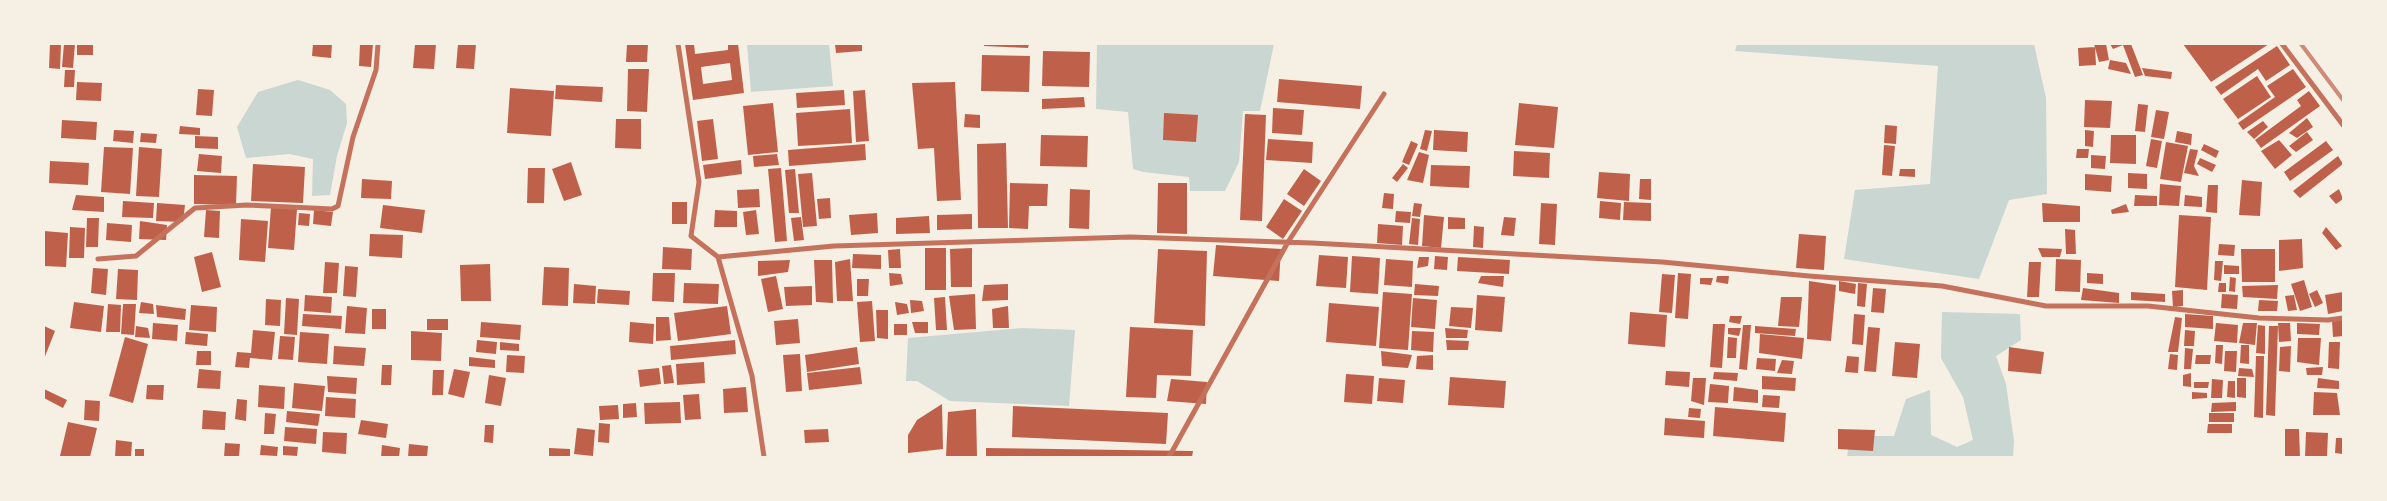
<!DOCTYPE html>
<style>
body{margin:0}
#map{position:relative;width:2387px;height:501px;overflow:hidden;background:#f6efe4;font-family:Figtree,sans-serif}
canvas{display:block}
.frame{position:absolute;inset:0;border:45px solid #f6efe4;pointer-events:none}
</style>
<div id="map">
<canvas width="2387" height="501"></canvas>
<div class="frame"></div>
</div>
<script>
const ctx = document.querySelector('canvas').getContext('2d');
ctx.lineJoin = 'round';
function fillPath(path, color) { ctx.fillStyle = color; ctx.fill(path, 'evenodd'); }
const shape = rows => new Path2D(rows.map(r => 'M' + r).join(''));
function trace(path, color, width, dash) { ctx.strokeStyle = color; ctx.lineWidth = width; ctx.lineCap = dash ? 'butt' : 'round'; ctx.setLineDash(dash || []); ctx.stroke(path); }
const water = shape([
 [747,44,829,44,833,86,751,92],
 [1097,44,1274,44,1260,111,1243,111,1239,162,1225,191,1190,191,1189,177,1143,172,1133,169,1128,112,1096,109],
 [1737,44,2034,44,2046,98,2047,194,2009,200,1979,279,1844,259,1855,190,1930,184,1938,66,1735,51],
 [298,80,330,90,346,104,347,123,337,156,330,195,312,196,313,159,289,154,246,158,237,127,258,92],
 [1942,312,2020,314,2021,340,1996,356,2006,384,2014,441,2013,457,1847,457,1850,436,1894,436,1906,399,1930,390,1931,435,1957,447,1973,440,1963,397,1941,358],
 [1022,328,1075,330,1069,406,950,401,917,381,906,381,908,338]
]);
const building = shape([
 [50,44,61,44,60,69,49,68],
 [64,44,75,44,73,68,62,67],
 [77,44,93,45,93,55,77,55],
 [313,44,332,44,331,58,312,56],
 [360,44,373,44,371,67,359,66],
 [415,44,436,44,434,69,413,68],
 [458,44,476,44,474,69,456,68],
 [627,44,648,44,647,62,626,62],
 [685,44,694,44,695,54,728,50,728,44,738,44,744,93,693,100],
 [730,63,732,80,703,84,701,67],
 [835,44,862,44,862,51,836,53],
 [984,44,1029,44,1028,48,984,46],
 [2094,44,2106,44,2109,60,2099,62],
 [2110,44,2131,44,2143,75,2135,77,2123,45,2113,49],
 [2183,44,2269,44,2211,82],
 [2277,46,2290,65,2266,81,2258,69,2221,95,2215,87],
 [2095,47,2096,65,2079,66,2078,48],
 [1043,51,1090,52,1089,87,1042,86],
 [982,55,1030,56,1029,92,981,91],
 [2110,60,2126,63,2131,74,2108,69],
 [2142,68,2172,72,2171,79,2145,76],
 [628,69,649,69,647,112,627,111],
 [2293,69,2306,87,2243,130,2238,123,2275,97,2267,86],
 [65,70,75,70,74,87,64,87],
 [2257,76,2271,97,2238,119,2223,99],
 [1279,79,1362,86,1360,109,1277,102],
 [77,82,102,83,101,101,76,100],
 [955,82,961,200,937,201,934,148,918,149,912,83],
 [556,85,603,87,602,102,555,99],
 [510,88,554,91,551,136,507,133],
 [198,89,214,90,212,116,196,115],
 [844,90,845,105,797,108,796,93],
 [865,90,869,141,856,142,853,91],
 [2309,91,2320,106,2261,148,2255,140,2301,106,2297,100],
 [1084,97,1085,107,1042,109,1042,99],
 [2085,100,2112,101,2110,128,2084,127],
 [773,103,778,152,748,155,743,106],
 [1519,103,1558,107,1554,148,1515,145],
 [2138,104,2148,105,2145,132,2135,131],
 [1273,108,1304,110,1302,135,1272,133],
 [850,109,852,143,798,146,796,113],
 [2156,110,2169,112,2164,139,2151,137],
 [1164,113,1198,115,1196,142,1163,140],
 [965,114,980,115,980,128,964,127],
 [1245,114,1266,115,1262,221,1240,220],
 [2307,118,2313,127,2297,138,2289,133],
 [616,119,641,119,641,149,615,148],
 [713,119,718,159,702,161,697,121],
 [62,120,97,122,96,140,61,138],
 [2263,121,2268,127,2254,139,2247,132],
 [1885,125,1897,126,1896,144,1884,143],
 [180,126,200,128,200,135,179,134],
 [114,130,134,131,133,143,113,141],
 [1425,130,1432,131,1427,151,1420,149],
 [1434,130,1468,132,1467,152,1433,150],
 [2085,130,2094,131,2093,147,2085,146],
 [2177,131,2192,134,2191,145,2175,142],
 [2307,132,2313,140,2296,152,2289,146],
 [141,133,157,134,156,143,140,142],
 [1041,135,1088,136,1087,167,1040,166],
 [2111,135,2136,135,2136,164,2110,163],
 [195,136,218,137,218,149,195,148],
 [1268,139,1313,142,1312,163,1266,160],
 [2151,139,2162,141,2157,168,2146,166],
 [2279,140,2292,155,2275,169,2261,151],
 [1411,141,1418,144,1409,165,1402,162],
 [2326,141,2333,150,2290,181,2284,172],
 [2166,142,2188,146,2181,182,2160,179],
 [1006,143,1008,228,978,228,977,144],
 [865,144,866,160,789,166,788,150],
 [2204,144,2219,151,2216,158,2201,150],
 [1884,145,1895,146,1892,176,1882,175],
 [104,147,133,148,130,194,101,192],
 [139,147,162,149,159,197,136,196],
 [2077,149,2089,149,2088,158,2076,158],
 [2190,149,2198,150,2194,166,2199,176,2184,173],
 [1514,151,1550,153,1549,178,1513,176],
 [1419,152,1429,155,1423,183,1407,180],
 [199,154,222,156,221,173,197,171],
 [777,154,779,165,754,167,753,156],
 [2091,155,2106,156,2105,169,2091,168],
 [2338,156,2343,164,2300,198,2293,191],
 [2200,158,2216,165,2212,172,2197,164],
 [741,160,742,174,705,179,703,165],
 [50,161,89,163,88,185,49,183],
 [571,162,582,195,564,201,552,169],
 [253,164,305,167,303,203,251,201],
 [1403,164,1408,168,1397,182,1392,178],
 [1431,165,1470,166,1469,188,1430,186],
 [528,168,545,168,544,203,527,203],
 [781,168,787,241,775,242,768,169],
 [795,169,799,213,789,213,785,170],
 [1304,169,1321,181,1304,206,1287,194],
 [1900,169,1915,169,1915,177,1899,176],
 [1599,172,1630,174,1629,201,1597,198],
 [812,173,817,226,803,227,798,174],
 [2128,173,2147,174,2147,189,2128,188],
 [2085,174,2112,176,2111,192,2085,190],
 [194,175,237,176,236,205,194,204],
 [362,179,392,181,391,199,361,198],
 [1640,179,1651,179,1651,200,1639,199],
 [2242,180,2262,182,2260,216,2239,215],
 [1010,183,1048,184,1047,206,1029,206,1028,229,1009,228],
 [1158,183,1187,183,1187,234,1157,233],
 [2160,184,2181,186,2179,206,2159,205],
 [2208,185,2218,185,2217,213,2206,212],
 [759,189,760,207,738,208,737,190],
 [1070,189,1090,190,1089,229,1069,228],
 [2339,189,2343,199,2336,204,2329,196],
 [1384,193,1394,194,1393,209,1382,208],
 [76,195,104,197,104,212,72,210],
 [2135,195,2157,196,2157,206,2134,206],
 [2185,195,2202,197,2202,207,2184,206],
 [830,198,831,218,819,219,817,199],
 [1284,199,1302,211,1283,239,1266,227],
 [123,201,154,203,153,218,122,217],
 [1600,201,1621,203,1620,220,1599,218],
 [672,202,687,202,687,224,672,224],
 [1624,202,1651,203,1651,221,1623,220],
 [157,203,185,205,183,222,156,221],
 [1414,203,1422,204,1420,217,1412,216],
 [1541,203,1557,204,1555,245,1539,244],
 [2042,203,2080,206,2080,222,2043,222],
 [2126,204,2129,212,2112,214,2111,210],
 [383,205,425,210,422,233,380,228],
 [271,207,297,209,294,250,268,248],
 [206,210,220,211,219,238,204,237],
 [314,210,333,212,331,226,313,224],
 [715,210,737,211,737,227,714,227],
 [756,210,759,234,746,235,743,212],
 [1396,211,1411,212,1410,223,1395,222],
 [299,213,310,214,309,226,298,225],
 [877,213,878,233,851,235,849,215],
 [972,214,972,229,937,230,937,215],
 [1424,215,1444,217,1441,248,1422,246],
 [2179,215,2211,217,2207,290,2175,287],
 [929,216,930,233,896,234,896,218],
 [801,217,804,240,794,241,791,218],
 [1448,217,1465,218,1465,229,1448,229],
 [1504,217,1516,218,1514,236,1501,235],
 [87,218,99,218,98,247,86,247],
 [1412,218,1420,219,1418,245,1409,244],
 [241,219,268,221,265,262,239,260],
 [140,221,167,225,166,240,139,239],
 [107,223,132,225,131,242,106,240],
 [1378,224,1403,226,1402,245,1377,243],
 [1474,226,1484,227,1483,248,1473,247],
 [70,227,85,228,84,258,69,258],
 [2326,227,2342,246,2336,250,2322,233],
 [2065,229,2075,230,2076,254,2066,254],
 [44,231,68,233,66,267,44,266],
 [370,234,403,235,402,258,369,256],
 [1799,234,1826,236,1824,270,1796,268],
 [2302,239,2303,268,2279,271,2279,240],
 [2219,244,2235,245,2234,256,2218,255],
 [1216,245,1281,249,1279,281,1213,276],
 [663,247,692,249,691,270,662,269],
 [925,248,946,248,946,290,925,290],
 [972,248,972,287,951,287,950,249],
 [2038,248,2062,249,2060,257,2042,257],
 [900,249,901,268,889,268,888,250],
 [1158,249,1207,251,1205,326,1154,323],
 [2241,249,2275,249,2275,282,2242,282],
 [212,252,221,287,202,292,194,257],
 [853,254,881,255,881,269,852,268],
 [1319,255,1348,257,1346,288,1316,286],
 [1352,256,1380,258,1378,294,1350,292],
 [1435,256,1448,257,1447,270,1434,269],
 [1419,257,1429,257,1428,266,1417,268],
 [1458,257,1510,260,1509,274,1457,271],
 [850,259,853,301,837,301,835,262],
 [1386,259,1413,261,1412,287,1384,285],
 [2056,259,2081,260,2080,292,2055,291],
 [790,260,788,272,758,276,758,261],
 [814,260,832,260,833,303,816,302],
 [2215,261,2223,261,2221,281,2214,280],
 [325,262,339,263,337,293,323,293],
 [2029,262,2041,262,2039,297,2027,297],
 [490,264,491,301,461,301,460,265],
 [2224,265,2239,266,2239,274,2224,274],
 [345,266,358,267,356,297,343,296],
 [544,267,569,268,568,306,542,305],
 [93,268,108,269,106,295,91,293],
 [118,269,138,270,137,300,116,299],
 [653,273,675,273,674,302,652,301],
 [889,273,901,274,903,284,890,286],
 [1678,273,1691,274,1688,319,1675,318],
 [2087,273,2103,274,2103,284,2087,283],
 [1662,274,1675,275,1672,313,1659,312],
 [776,276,783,309,768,312,761,279],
 [1481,276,1504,276,1503,287,1478,283],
 [1717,276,1729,276,1728,284,1716,282],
 [2230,277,2236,278,2235,292,2229,291],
 [1700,278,1713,278,1711,285,1700,284],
 [857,279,869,279,868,296,857,296],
 [2304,280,2312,307,2300,311,2291,284],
 [1809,281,1836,285,1831,341,1807,339],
 [1839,281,1856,284,1855,294,1839,291],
 [684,283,719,284,718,304,683,303],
 [1858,283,1867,284,1865,307,1857,306],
 [2219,283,2226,283,2226,292,2218,292],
 [574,284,596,286,595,304,573,303],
 [1008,284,1008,300,982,301,984,285],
 [1415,284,1439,286,1438,296,1414,295],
 [2278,285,2277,299,2243,297,2242,286],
 [812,286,812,305,786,306,784,287],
 [1873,288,1886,289,1884,313,1871,312],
 [2083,288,2119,293,2119,303,2081,300],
 [598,289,630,291,629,305,597,303],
 [2183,290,2183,306,2173,307,2172,291],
 [2317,290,2323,303,2315,307,2309,294],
 [1383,292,1412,294,1408,350,1379,348],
 [2131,292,2165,294,2165,302,2131,300],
 [2343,292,2343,311,2328,314,2325,295],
 [975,294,976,329,954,330,949,296],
 [2222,294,2238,295,2237,309,2221,308],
 [305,295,332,297,331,313,304,311],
 [1477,295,1505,297,1502,332,1475,330],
 [2294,295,2297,310,2288,311,2285,296],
 [945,297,947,330,936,330,934,298],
 [1781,297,1802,297,1799,327,1778,326],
 [286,298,299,299,297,335,284,334],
 [1413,298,1437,300,1435,329,1411,327],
 [266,299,281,300,280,326,265,325],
 [910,300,922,301,924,311,911,313],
 [2259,300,2278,301,2277,311,2258,311],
 [872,301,875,341,860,342,857,302],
 [74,302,104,306,101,332,70,328],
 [141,302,153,304,154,314,139,313],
 [895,302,907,304,909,313,897,315],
 [1329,303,1379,307,1376,346,1326,342],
 [108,304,121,305,120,332,106,332],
 [123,304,136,304,134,335,121,334],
 [156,305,186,309,185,320,157,317],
 [191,305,217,307,216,332,189,330],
 [347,306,367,308,365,334,345,333],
 [727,306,731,334,678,341,674,313],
 [1008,306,1009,328,993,328,992,309],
 [1451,307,1473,308,1471,328,1449,326],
 [372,309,386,309,386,329,372,329],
 [876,310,888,310,888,339,877,338],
 [1630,312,1667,315,1665,347,1628,344],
 [303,314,342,316,341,329,302,326],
 [1854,314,1865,315,1863,345,1852,344],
 [2185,314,2213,316,2213,329,2185,327],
 [1730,316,1742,316,1740,324,1729,322],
 [656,317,669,317,671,340,656,341],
 [2175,317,2182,318,2178,352,2168,352],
 [427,319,448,319,448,330,427,330],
 [798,319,800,343,776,345,774,321],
 [2343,320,2343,336,2333,337,2332,321],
 [481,322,521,325,520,340,480,337],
 [630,322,654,324,653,344,629,342],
 [912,322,928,322,928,333,915,333],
 [153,323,178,325,177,341,152,339],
 [2216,323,2238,325,2237,343,2214,341],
 [2243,323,2257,323,2255,345,2239,343],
 [2278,323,2290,323,2291,341,2279,342],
 [2297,323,2320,324,2319,335,2297,334],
 [894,324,907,324,907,335,894,335],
 [1713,324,1725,324,1722,368,1710,367],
 [1743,325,1751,325,1747,370,1739,369],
 [2258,325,2265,326,2265,354,2256,353],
 [44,326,55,331,44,359],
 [136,326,148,328,150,338,135,337],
 [1755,326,1796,329,1795,336,1755,333],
 [2269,326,2278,326,2275,416,2266,415],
 [1130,327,1193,330,1191,376,1157,375,1156,398,1126,397],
 [1868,327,1880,328,1876,372,1864,371],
 [1445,328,1468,330,1467,338,1446,338],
 [1728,328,1741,328,1739,336,1728,334],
 [253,330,275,332,272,360,250,358,249,368,235,367,237,352,251,353],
 [2185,330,2195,331,2194,346,2184,346],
 [411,331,442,333,441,361,411,360],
 [1412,331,1434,332,1433,352,1411,350],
 [186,332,208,334,207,346,185,344],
 [300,332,329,334,327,364,298,362],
 [1760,334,1804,338,1802,359,1759,353],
 [280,336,295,337,293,360,278,359],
 [125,337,148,344,133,403,109,396],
 [1728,337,1737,338,1736,358,1727,358],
 [2298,338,2321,338,2319,365,2297,362],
 [477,340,497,342,496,354,476,352],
 [735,340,736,354,671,360,670,346],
 [1446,340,1469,341,1468,350,1447,350],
 [500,342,519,344,519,351,500,350],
 [1895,342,1920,344,1917,378,1892,376],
 [2329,342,2340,342,2339,369,2328,368],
 [2216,345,2223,345,2222,364,2215,363],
 [2241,345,2249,345,2249,364,2240,363],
 [334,346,366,348,364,366,333,364],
 [2291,346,2290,372,2279,371,2280,347],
 [857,347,859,364,807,372,805,355],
 [2009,347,2044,352,2041,374,2008,371],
 [2185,348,2193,349,2191,369,2184,369],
 [197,351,211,351,211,365,196,365],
 [1381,351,1412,355,1408,368,1382,366],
 [2225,351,2237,351,2236,372,2224,371],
 [800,354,802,391,786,392,783,355],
 [2170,354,2178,355,2177,370,2168,369],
 [507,355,525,356,524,373,506,372],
 [1433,355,1433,370,1416,369,1417,356],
 [2196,355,2211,355,2210,364,2195,364],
 [1847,356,1859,357,1858,373,1845,372],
 [2256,356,2264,356,2263,418,2254,417],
 [469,357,495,360,495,368,469,366],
 [1757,358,1776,359,1775,371,1756,369],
 [1782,360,1794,361,1792,374,1777,373],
 [704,362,705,383,677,385,676,364],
 [382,365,392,365,391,385,381,385],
 [671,365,674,383,664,384,662,366],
 [860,367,862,384,809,390,807,373],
 [2323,367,2322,375,2307,375,2306,368],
 [659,368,661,384,640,387,638,370],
 [2239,368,2252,369,2254,377,2238,376],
 [199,369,221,371,220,389,197,388],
 [454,369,470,372,464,398,448,394],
 [433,370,444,370,443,395,432,395],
 [1666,371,1690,372,1689,387,1665,385],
 [1714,372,1738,373,1737,381,1713,379],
 [2191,373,2191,387,2183,386,2183,375],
 [1346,374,1374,376,1372,404,1344,402],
 [489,375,506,378,501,406,485,403],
 [327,376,357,378,356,394,328,392],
 [1762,376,1796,378,1795,391,1762,389],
 [1450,377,1506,381,1504,408,1448,405],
 [1379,378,1405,380,1403,403,1377,401],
 [1693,378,1706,378,1704,405,1691,401],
 [2237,378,2246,378,2246,398,2237,397],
 [2318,378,2339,381,2339,389,2317,388],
 [1171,379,1207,382,1206,404,1167,401],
 [2212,379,2223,380,2222,398,2211,398],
 [2228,381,2235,381,2235,398,2227,397],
 [2194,382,2209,382,2208,388,2194,388],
 [294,383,325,386,322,411,292,408],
 [1710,384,1729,386,1728,403,1708,402],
 [147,385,164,385,163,400,146,399],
 [259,385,285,387,284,409,258,407],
 [746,387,748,412,724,413,723,389],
 [1734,387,1758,390,1758,403,1733,401],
 [44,389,67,400,63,408,44,398],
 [2192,392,2207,393,2207,398,2192,399],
 [2314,392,2337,393,2340,415,2313,415],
 [699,394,701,419,685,420,683,395],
 [1763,395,1780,396,1779,408,1762,407],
 [326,397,356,399,355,418,325,416],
 [237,399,247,400,246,421,235,419],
 [85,400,100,401,99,421,84,420],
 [680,402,681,423,645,424,644,403],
 [2236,402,2236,411,2211,412,2212,403],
 [636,403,637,417,623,418,623,404],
 [942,404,943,449,908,453,908,435,917,420],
 [618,405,619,419,600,420,599,406],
 [1013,406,1168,413,1166,444,1012,437],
 [1715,407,1786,413,1784,442,1713,436],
 [1689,408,1701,409,1700,418,1688,417],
 [976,409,977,457,946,457,948,412],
 [203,410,226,412,225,430,202,429],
 [287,411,320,414,318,426,286,422],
 [265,413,276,414,274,434,264,434],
 [2209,413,2234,413,2234,422,2209,422],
 [1665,418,1705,421,1704,438,1664,435],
 [361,420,388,424,386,438,358,434],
 [68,422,97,428,90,457,60,456],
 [599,423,610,424,609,443,598,442],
 [2208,424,2232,424,2232,433,2207,433],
 [485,425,494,425,493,443,484,442],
 [285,427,317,429,316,444,284,441],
 [577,428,595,430,593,456,574,454],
 [828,429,829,442,805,443,804,430],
 [1838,429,1875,430,1873,451,1838,449],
 [2285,429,2299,429,2300,457,2285,457],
 [323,432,347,433,346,454,322,452],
 [2306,432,2328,433,2327,457,2305,457],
 [2336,438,2343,438,2343,454,2335,453],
 [116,440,132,442,131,457,115,457],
 [225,443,240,444,239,457,224,457],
 [409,444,428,446,427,457,408,457],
 [261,445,278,447,277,456,260,455],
 [382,445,400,448,399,457,381,457],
 [283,446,298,447,297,456,283,455],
 [549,448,570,449,570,457,549,457],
 [986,448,1193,451,1192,457,986,457],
 [135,449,144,449,144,457,135,457]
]);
const minor = shape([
 [678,44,699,182,691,236,718,257],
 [2282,44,2343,125],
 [98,259,136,256,195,208,247,205,332,209,338,206,353,137,376,70,378,44],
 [764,457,752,376,718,257,834,246,1130,237,1312,243,1662,262,1809,276,1942,286,2046,306,2148,306,2259,318,2328,320,2343,318],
 [1169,457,1288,242,1384,94]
]);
const rail = shape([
 [2301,44,2343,100]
]);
fillPath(water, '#c9d6d2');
fillPath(building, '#bf614a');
trace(minor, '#c5725c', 5);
trace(rail, '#cf8b77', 4);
</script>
